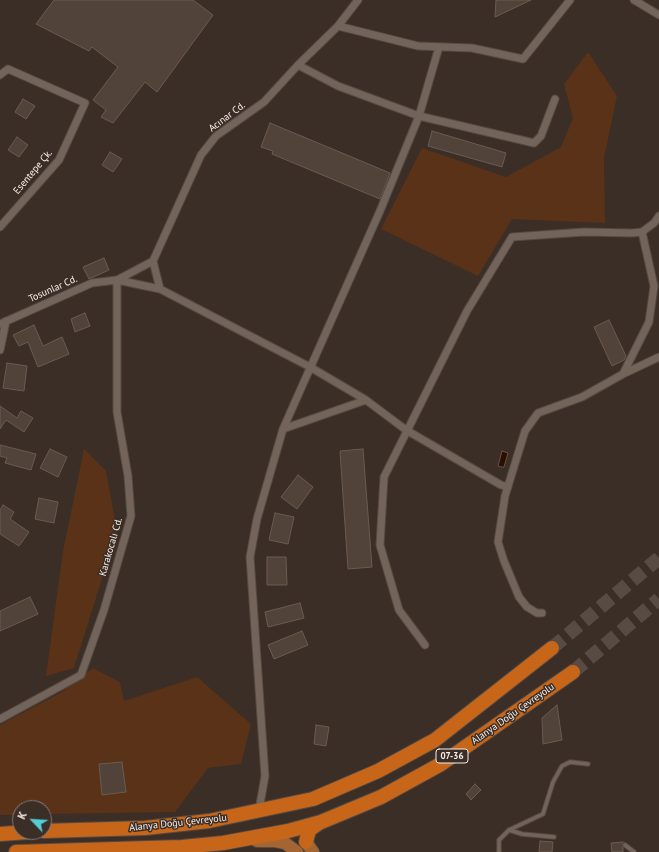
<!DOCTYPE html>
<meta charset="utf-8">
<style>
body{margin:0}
#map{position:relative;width:659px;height:852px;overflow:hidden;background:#3b2e26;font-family:"PT Sans",sans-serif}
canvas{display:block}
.north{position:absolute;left:12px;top:800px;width:40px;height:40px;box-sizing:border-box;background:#3b2e26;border:1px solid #867a74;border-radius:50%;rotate:295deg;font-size:11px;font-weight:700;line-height:16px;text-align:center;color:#f7ede8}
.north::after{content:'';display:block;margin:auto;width:14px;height:18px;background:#52ccd6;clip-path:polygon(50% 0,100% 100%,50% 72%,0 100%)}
</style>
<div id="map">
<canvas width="659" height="852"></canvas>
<div class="north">K</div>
</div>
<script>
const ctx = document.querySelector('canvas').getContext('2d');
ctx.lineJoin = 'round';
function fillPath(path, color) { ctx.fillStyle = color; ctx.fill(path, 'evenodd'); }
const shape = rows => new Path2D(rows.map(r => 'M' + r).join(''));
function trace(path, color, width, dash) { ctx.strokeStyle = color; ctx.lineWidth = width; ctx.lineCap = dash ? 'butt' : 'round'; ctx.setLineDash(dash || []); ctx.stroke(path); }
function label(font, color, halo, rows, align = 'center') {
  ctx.font = font + ' "PT Sans",sans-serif'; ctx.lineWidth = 3; ctx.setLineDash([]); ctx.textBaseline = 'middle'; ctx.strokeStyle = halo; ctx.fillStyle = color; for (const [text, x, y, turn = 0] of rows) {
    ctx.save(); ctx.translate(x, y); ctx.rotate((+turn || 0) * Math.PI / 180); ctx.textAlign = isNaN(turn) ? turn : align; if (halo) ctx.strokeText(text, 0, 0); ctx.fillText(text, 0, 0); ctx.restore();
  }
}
const green = shape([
 [588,52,617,96,604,158,605,223,512,219,478,276,381,229,422,148,506,177,561,147,573,118,564,84],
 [84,449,106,471,117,531,74,668,46,676,63,551],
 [93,668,120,682,124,701,197,677,251,724,241,764,208,768,175,812,44,814,44,808,20,808,20,815,0,815,0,725,62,692]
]);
const water = shape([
 [502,451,508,453,504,467,501,467,498,466,502,451]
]);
const building = shape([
 [54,0,193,0,213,15,157,92,145,82,113,123,101,117,106,110,93,100,118,67,92,47,89,51,36,24,54,0],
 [496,0,531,0,495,17,496,0],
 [23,99,35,106,26,119,15,112,23,99],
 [270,123,390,173,380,199,272,154,273,151,261,147,270,123],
 [432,131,506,153,502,167,428,146,432,131],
 [17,137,28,145,19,157,8,150,17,137],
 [110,152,122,159,113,172,102,165,110,152],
 [104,258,109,270,89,279,83,267,104,258],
 [85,313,90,326,75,332,71,319,85,313],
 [609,320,626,356,624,360,612,366,594,327,609,320],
 [34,325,43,346,62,337,69,354,38,367,28,342,19,346,13,335,34,325],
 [7,363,27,366,24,391,3,388,7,363],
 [0,406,17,418,21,411,33,418,24,432,6,420,0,429,0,406],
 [0,445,36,454,31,470,5,463,7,458,0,456,0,445],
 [50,449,67,457,58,477,40,468,50,449],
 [363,449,372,567,348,569,340,451,363,449],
 [298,475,313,487,297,509,281,497,298,475],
 [39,498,58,502,54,523,35,519,39,498],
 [3,505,14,512,10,519,29,532,19,546,0,534,0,510,3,505],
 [275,513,294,517,288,544,269,540,275,513],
 [267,557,286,557,287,585,267,585,267,557],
 [30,597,38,614,0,631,0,611,30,597],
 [300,603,304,618,268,627,265,612,300,603],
 [302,631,308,645,274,659,268,645,302,631],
 [557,705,562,740,543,744,542,718,557,705],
 [316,725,329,727,326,746,314,744,316,725],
 [122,762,126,792,102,795,99,764,122,762],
 [475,784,481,790,471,800,466,794,475,784],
 [540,841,553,842,552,852,539,852,540,841],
 [623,842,623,852,612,852,611,843,623,842]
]);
const highwayTunnel = shape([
 [552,648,659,558],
 [573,672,659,599]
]);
const lane = shape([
 [509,830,522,834,554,837],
 [625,845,634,852],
 [499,852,499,840,509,830,543,814,553,782,562,766,570,762,588,764]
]);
const street = shape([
 [634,0,659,15],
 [338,26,418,46,472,48,523,59,570,0],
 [298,65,338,86,419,116,534,143,541,136,555,99],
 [0,75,8,69,85,103,59,160,0,227],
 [117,280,153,261,201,155,216,136,264,102,298,65,338,26,358,0],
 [160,289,310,367,366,400,406,430,501,485,508,487],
 [0,324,92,283,117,280,160,289,153,261],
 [0,350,6,321],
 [623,374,649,322,654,286,642,232],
 [283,429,366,400],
 [542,613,537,613,527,607,519,597,504,561,498,542,505,496,525,431,538,413,582,397,623,374,659,357],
 [425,645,399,610,380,545,384,477,467,311,512,237,584,232,632,233,642,232,654,223,659,216],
 [0,719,81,675,104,610,131,516,128,476,117,412,117,280],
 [259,810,265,776,250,557,257,519,283,429,380,211,419,116,439,47]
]);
const primary = shape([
 [257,841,275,841,285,843,297,852],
 [306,842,313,852]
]);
const highway = shape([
 [44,831,145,828,209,821,313,799,378,771,435,740,552,648],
 [0,834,28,832],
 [306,842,309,830,319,823],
 [16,852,182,847,223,843,288,831,321,822,381,797,441,764,573,672]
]);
const shields = [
 [452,756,32]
];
const shieldNames = [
 ["07-36",452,756]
];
const streetNames = [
 ["Acınar Cd.",227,117,-37],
 ["Esentepe Çk.",33,172,-50],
 ["Tosunlar Cd.",53,289,-24],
 ["Karakocalı Cd.",111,547,-74],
 ["Alanya Doğu Çevreyolu",513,714,-35],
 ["Alanya Doğu Çevreyolu",178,823,-6]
];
fillPath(green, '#593218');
fillPath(water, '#2a0f00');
trace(water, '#685246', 1);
fillPath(building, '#51423a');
trace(building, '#6a5b52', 1);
trace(highwayTunnel, '#574b43', 14, [14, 7]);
trace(lane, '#554a42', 5.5);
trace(street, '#554a42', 9);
trace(primary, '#554a42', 14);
trace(highway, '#554a42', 16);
trace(lane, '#73645b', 3.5);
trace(street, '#73645b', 7);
trace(primary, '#a56533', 12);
trace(highway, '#c76619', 14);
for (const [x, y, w] of shields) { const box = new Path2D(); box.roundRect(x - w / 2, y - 7, w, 14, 3); ctx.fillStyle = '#3b2e26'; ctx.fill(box); trace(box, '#f7ede8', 1); }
label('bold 9px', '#f7ede8', null, shieldNames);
label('10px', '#f7ede8', '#3b2e26', streetNames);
</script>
